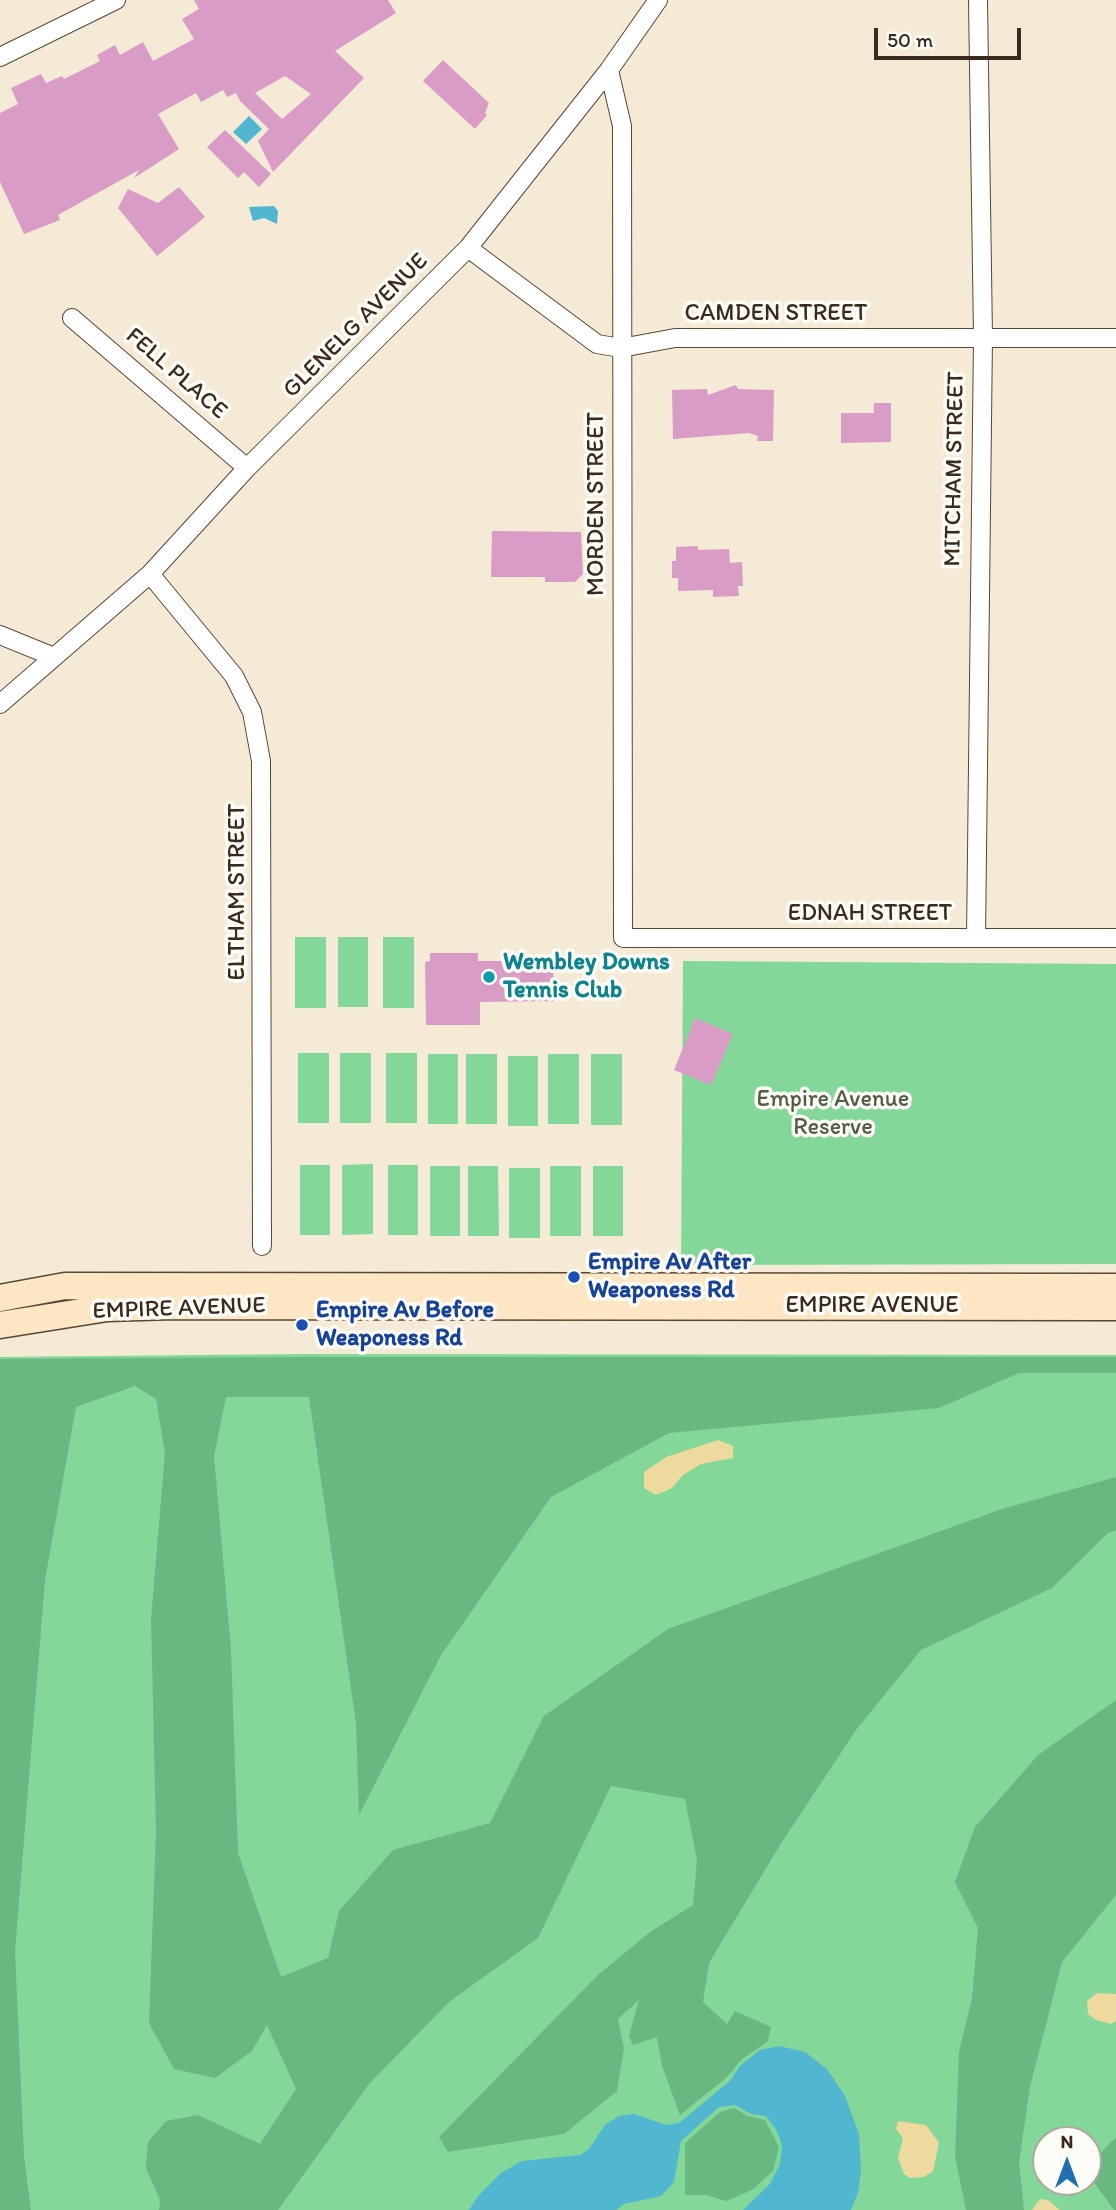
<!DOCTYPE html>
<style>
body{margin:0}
#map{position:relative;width:1116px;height:2210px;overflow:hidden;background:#f5ead5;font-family:Itim,sans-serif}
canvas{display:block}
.north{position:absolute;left:1032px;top:2126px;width:70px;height:70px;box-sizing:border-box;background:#fdfcf7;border:2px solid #afa8a0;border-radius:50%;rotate:0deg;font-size:19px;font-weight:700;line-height:28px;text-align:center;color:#3b2a1e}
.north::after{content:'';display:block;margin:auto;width:24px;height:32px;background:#1f6fb2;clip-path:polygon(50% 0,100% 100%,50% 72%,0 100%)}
.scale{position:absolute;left:874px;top:28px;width:147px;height:32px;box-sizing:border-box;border:4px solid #3b2a1e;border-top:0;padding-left:9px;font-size:21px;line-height:24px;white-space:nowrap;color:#3b2a1e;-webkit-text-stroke:5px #fdfcf7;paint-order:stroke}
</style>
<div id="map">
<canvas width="1116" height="2210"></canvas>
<div class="north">N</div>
<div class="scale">50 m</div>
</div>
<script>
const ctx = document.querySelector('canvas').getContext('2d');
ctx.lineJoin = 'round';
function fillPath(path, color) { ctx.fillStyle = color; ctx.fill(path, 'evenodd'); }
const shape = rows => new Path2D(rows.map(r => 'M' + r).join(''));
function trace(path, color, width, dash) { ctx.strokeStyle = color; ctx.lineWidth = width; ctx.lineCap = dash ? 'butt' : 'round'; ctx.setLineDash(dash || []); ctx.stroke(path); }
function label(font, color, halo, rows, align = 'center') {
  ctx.font = font + ' Itim,sans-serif'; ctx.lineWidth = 7; ctx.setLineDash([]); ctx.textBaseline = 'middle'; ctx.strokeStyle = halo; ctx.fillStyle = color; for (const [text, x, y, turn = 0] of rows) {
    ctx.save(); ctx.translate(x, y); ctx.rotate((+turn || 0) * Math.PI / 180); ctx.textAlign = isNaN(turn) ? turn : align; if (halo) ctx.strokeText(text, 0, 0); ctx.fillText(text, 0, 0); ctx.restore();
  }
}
const green = shape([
 [326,937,326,1008,295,1008,295,937],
 [368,937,368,1007,338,1007,338,937],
 [414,937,414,1008,383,1008,383,937],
 [683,961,1116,964,1116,1264,681,1265],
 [298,1053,329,1053,329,1123,298,1123],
 [340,1053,371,1053,371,1123,340,1123],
 [386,1053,417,1053,417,1123,386,1123],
 [428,1054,458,1054,458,1124,428,1124],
 [466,1054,497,1054,497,1124,466,1124],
 [548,1054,579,1054,579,1124,548,1124],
 [622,1054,622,1125,591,1125,591,1054],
 [508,1056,538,1056,538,1126,508,1126],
 [373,1164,373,1234,342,1235,342,1165],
 [300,1165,330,1165,330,1235,300,1235],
 [388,1165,418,1165,418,1235,388,1235],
 [430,1166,460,1166,460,1236,430,1236],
 [468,1166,498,1166,499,1236,468,1236],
 [550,1166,581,1166,581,1236,550,1236],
 [593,1166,623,1166,623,1236,593,1236],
 [509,1168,540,1168,540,1238,509,1238],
 [305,1354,1116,1355,1116,2210,0,2210,0,1357],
 [1046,2140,1088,2140,1088,2182,1046,2182]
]);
const forest = shape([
 [305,1357,1116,1357,1116,1373,1019,1373,939,1408,669,1433,551,1497,441,1655,359,1815,356,1723,309,1397,226,1397,214,1456,231,1650,238,1853,281,1977,328,1958,339,1911,393,1850,490,1823,544,1716,668,1629,1002,1509,1116,1477,1116,1530,1108,1533,1052,1588,921,1650,856,1730,780,1845,709,1963,703,2002,727,2024,735,2011,771,2027,768,2041,741,2060,726,2078,680,2115,662,2066,657,2037,633,2045,629,2036,639,2000,618,2019,624,2049,617,2091,564,2134,448,2152,439,2137,598,1975,650,1932,693,1905,697,1860,685,1799,611,1786,538,1938,449,2002,369,2084,278,2210,159,2210,160,2200,146,2168,148,2142,166,2121,198,2115,260,2144,296,2089,267,2025,252,2051,215,2078,174,2069,149,2023,156,1832,151,1619,165,1453,156,1399,135,1386,76,1407,45,1580,15,1951,24,2156,31,2210,0,2210,0,1359],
 [1116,1700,1116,1895,1062,1962,1030,2087,1019,2163,1024,2210,966,2210,955,2157,959,2052,972,1998,978,1928,955,1882,975,1827,1038,1755],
 [734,2108,748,2116,765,2120,779,2147,773,2171,752,2190,726,2201,706,2195,685,2195,685,2143,720,2112],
 [1116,2137,1116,2210,1114,2210,1088,2174,1088,2166]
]);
const sand = shape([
 [718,1440,733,1446,733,1458,701,1464,683,1475,672,1488,656,1495,644,1488,644,1472,666,1457],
 [1097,1993,1116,1994,1116,2021,1111,2024,1096,2020,1088,2014,1087,2001],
 [898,2121,926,2125,939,2143,933,2171,924,2177,910,2178,904,2174,898,2158,903,2138,896,2129],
 [1040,2199,1048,2200,1060,2210,1032,2210]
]);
const water = shape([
 [249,116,262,129,246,144,233,132],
 [274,206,278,211,277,224,264,218,253,221,249,207],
 [779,2046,805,2052,827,2069,845,2096,859,2134,861,2170,858,2193,851,2210,743,2210,770,2184,780,2164,782,2146,777,2131,766,2116,751,2114,735,2105,719,2107,681,2141,674,2182,661,2196,624,2204,616,2210,469,2210,479,2195,501,2173,522,2161,580,2155,589,2149,605,2125,619,2116,634,2114,666,2125,679,2123,730,2081,740,2066,760,2050]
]);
const building = shape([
 [194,0,388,0,396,13,335,51,364,78,273,172,258,141,269,129,240,101,236,93,227,97,223,90,201,102,196,93,158,114,179,149,134,178,139,170,58,215,60,220,24,234,0,182,0,113,18,104,11,88,41,74,46,83,62,76,64,79,100,61,97,55,115,45,120,55,143,42,153,61,194,39,182,19,199,9],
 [285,76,311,94,282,119,255,93],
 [443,60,489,103,485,113,487,115,475,129,423,81],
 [225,130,271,174,259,187,244,172,238,178,207,147],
 [179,187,205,217,157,256,118,208,128,189,158,203],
 [736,385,738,389,774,390,773,441,757,441,758,436,749,433,673,439,672,390,707,389,708,395],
 [874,403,891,403,891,442,841,443,841,413,874,413],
 [492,531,581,532,583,574,575,582,545,582,545,577,491,577],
 [698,546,698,550,729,549,730,563,742,562,743,586,738,586,739,596,713,597,713,590,678,591,678,578,672,578,672,561,676,561,676,547],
 [430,953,478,953,478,961,553,961,554,1001,480,1002,480,1025,426,1025,425,962,430,961],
 [695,1018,733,1034,711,1085,674,1070]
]);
const minor = shape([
 [0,57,116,0],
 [609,70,622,126,623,938,1116,938],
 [468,248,597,344,621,348,675,338,1116,338],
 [72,318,247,468],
 [150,574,234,676,252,712,261,761,262,1246],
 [0,635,54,657],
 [0,704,150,574,247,468,468,248,609,70,658,0],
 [976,938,983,337,978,0]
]);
const secondary = shape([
 [0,1298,65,1286,1116,1287],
 [0,1325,107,1308,173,1306,1116,1307]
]);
const markers = [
 [489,977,7,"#0f9aa8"],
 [574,1277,7,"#1a4fb4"],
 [302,1325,7,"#1a4fb4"]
];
const streetNames = [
 ["CAMDEN STREET",776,314],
 ["GLENELG AVENUE",356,326,-45],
 ["FELL PLACE",176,374,41],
 ["MITCHAM STREET",955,469,-89],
 ["MORDEN STREET",597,504,-90],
 ["ELTHAM STREET",238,892,-90],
 ["EDNAH STREET",870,914],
 ["EMPIRE AVENUE",872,1306],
 ["EMPIRE AVENUE",179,1309,-2]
];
const cultureNames = [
 ["Wembley Downs",503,963],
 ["Tennis Club",503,991]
];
const parkNames = [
 ["Empire Avenue",833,1100],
 ["Reserve",833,1128]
];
const transitNames = [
 ["Empire Av After",588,1263],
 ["Weaponess Rd",588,1291],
 ["Empire Av Before",316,1311],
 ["Weaponess Rd",316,1339]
];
fillPath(green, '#83d799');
fillPath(forest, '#6ab881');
fillPath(sand, '#eeda9e');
fillPath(water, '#51b6d0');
fillPath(building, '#d99cc7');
trace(minor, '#574739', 20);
trace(secondary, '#574739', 29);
trace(minor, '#fff', 18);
trace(secondary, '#fce6c4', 26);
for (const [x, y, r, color] of markers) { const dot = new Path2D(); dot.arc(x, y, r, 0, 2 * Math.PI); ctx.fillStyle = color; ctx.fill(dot); trace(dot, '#fdfcf7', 2.5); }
label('24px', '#3b2a1e', '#fdfcf7', streetNames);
label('bold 24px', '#0d838f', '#fdfcf7', cultureNames, 'left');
label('24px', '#515e43', '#fdfcf7', parkNames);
label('bold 24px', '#164399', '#fdfcf7', transitNames, 'left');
</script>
